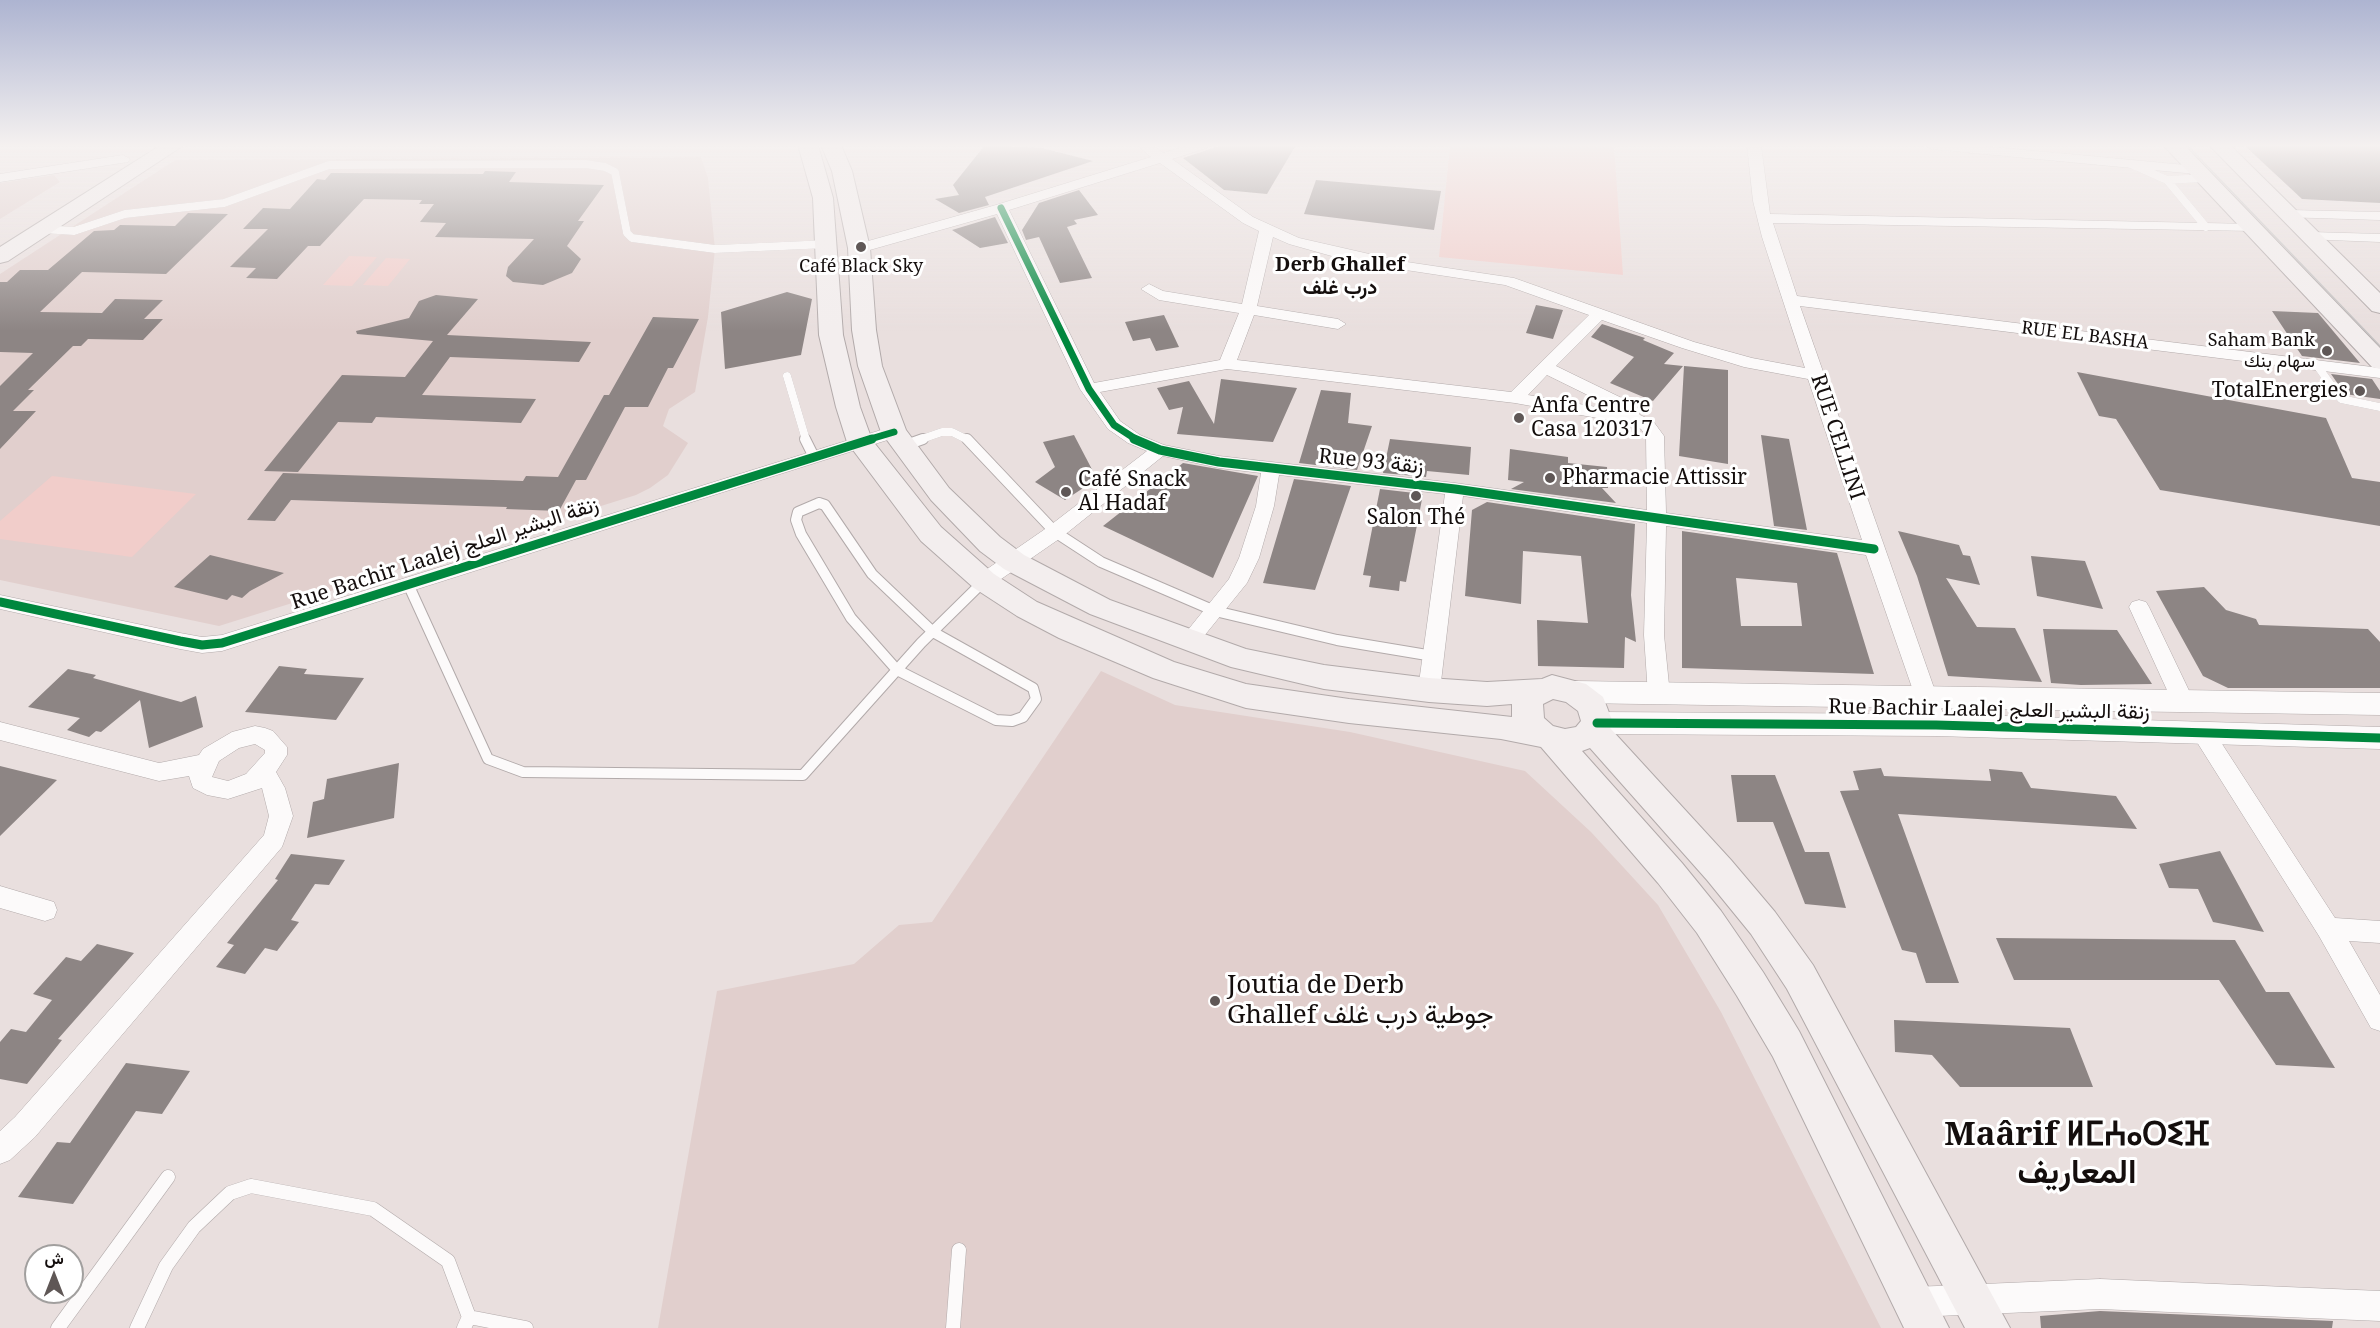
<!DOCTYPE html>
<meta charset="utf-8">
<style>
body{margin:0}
#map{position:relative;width:2380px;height:1328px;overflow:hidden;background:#e9dfde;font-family:"Noto Serif",Vazirmatn,serif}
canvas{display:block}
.north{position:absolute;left:24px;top:1244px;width:60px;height:60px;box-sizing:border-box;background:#fff;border:2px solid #a19f9e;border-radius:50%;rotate:0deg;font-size:16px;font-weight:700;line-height:24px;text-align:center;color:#140e0d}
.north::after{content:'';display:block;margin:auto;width:21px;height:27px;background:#5f5756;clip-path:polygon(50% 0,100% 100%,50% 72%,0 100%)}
</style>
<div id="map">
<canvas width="2380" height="1328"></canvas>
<div class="north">ش</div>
</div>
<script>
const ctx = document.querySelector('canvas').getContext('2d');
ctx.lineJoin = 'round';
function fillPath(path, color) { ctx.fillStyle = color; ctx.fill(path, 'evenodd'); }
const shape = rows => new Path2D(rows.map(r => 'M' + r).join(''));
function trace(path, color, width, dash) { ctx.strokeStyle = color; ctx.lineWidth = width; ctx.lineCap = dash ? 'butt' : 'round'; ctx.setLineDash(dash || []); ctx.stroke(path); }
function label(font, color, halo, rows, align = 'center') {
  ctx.font = font + ' "Noto Serif",Vazirmatn,"Noto Sans Tifinagh",serif'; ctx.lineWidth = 6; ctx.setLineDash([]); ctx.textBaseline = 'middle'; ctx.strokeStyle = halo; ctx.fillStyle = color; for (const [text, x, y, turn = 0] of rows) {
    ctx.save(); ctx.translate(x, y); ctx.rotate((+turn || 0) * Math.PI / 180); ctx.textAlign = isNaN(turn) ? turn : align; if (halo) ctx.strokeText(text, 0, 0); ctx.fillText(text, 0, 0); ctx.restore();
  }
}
const built = shape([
 [701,157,708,178,715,249,708,317,695,392,669,409,663,426,688,443,668,475,650,488,636,495,219,626,0,580,0,274,175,160],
 [54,175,60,182,0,219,0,183],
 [1101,671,1175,705,1350,732,1525,771,1591,832,1658,905,1721,1012,1881,1328,658,1328,717,991,854,964,899,925,932,922]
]);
const green = shape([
 [1450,145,1614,145,1623,275,1439,257],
 [349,256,377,257,352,286,323,285],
 [386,258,410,259,388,286,363,285],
 [52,476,196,494,132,557,0,539,0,521]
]);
const building = shape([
 [985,145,1042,148,1093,161,985,197,989,205,959,213,935,199,959,195,953,185],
 [1222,145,1296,145,1267,194,1224,190,1183,158],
 [2244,145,2380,145,2380,203,2302,199],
 [485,171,516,172,509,182,604,185,578,221,584,221,567,246,581,259,572,273,543,285,513,282,506,276,508,267,534,239,435,237,446,223,420,222,434,204,419,204,422,200,364,199,320,246,308,246,277,279,246,278,256,268,230,267,268,229,243,229,263,208,290,209,317,179,325,180,331,173,483,174],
 [1316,180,1441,191,1434,230,1304,214],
 [1079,190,1098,215,1074,220,1077,224,1067,227,1092,278,1060,283,1039,237,1026,240,1022,230,1039,203],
 [188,213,228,214,166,274,82,272,40,312,102,313,115,299,163,300,144,319,163,319,143,340,88,339,81,346,73,346,28,390,34,390,13,411,36,411,0,449,0,386,33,353,0,352,0,282,7,282,20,270,48,270,94,231,114,230,120,225,175,226],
 [995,217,1008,243,980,248,952,230],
 [787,292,812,299,801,355,725,369,721,312],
 [436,295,478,299,447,335,591,342,579,362,450,357,422,395,536,399,521,423,376,417,372,423,338,422,298,472,264,471,342,375,405,377,433,341,357,334,356,331,409,318,419,301],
 [1536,305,1563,310,1553,339,1526,333],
 [2272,311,2318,313,2360,363,2302,356],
 [1164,315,1179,347,1156,351,1150,338,1133,341,1125,322],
 [653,317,699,319,673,368,668,368,648,407,625,407,586,480,576,480,559,511,506,509,507,507,291,500,275,521,247,520,283,473,523,481,526,476,558,477,604,395,609,395],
 [1602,324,1645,338,1643,340,1674,353,1664,364,1683,366,1653,401,1610,383,1634,357,1591,337],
 [1684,366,1728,370,1728,464,1679,456],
 [2077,372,2326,418,2352,478,2380,482,2380,526,2160,490,2116,419,2099,416],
 [2331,374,2372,379,2380,391,2380,399,2345,394],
 [1221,379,1297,388,1273,442,1177,434,1183,407,1169,410,1157,388,1189,381,1214,424],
 [1321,390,1351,393,1348,423,1372,426,1357,470,1299,463],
 [1074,435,1097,479,1065,500,1035,482,1055,467,1043,442],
 [1761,435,1789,439,1807,530,1774,526],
 [1390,439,1471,447,1469,475,1427,471,1426,477,1383,473],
 [1510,449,1568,457,1568,463,1607,467,1608,488,1602,488,1616,503,1511,489,1524,482,1508,480],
 [1183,463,1258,476,1213,578,1103,526],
 [1294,479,1351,486,1315,590,1263,583],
 [1380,489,1423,494,1406,582,1400,581,1399,591,1369,587,1371,576,1363,575],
 [1487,502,1635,524,1631,595,1636,642,1625,637,1624,668,1538,666,1537,620,1588,623,1581,556,1523,551,1521,604,1465,596,1472,510],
 [1682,531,1837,553,1874,674,1682,668],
 [1736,578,1797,583,1802,626,1741,626],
 [1898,531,1959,545,1963,555,1970,556,1980,585,1946,578,1977,627,2015,628,2042,682,1948,676,1917,576],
 [210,555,284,573,250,591,242,598,232,595,227,600,174,587],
 [2031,556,2085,561,2103,609,2037,596],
 [2204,587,2226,610,2256,619,2259,625,2368,629,2380,642,2380,688,2228,688,2203,676,2156,591],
 [2043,629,2117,630,2152,684,2081,685,2051,683],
 [279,666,307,669,304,674,364,678,336,720,245,712],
 [68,669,96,675,93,678,181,702,196,696,203,727,149,748,140,700,101,732,96,731,89,737,67,730,80,718,28,707],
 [399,763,394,818,307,838,313,802,324,799,327,779],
 [0,766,57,780,0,836],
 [1881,768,1884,776,1991,781,1989,769,2022,772,2031,788,2116,796,2137,829,1898,814,1959,983,1926,983,1916,953,1902,950,1840,791,1859,790,1853,771],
 [1731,775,1775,775,1805,852,1829,852,1846,908,1805,904,1773,822,1737,822],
 [2220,851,2264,932,2213,922,2198,889,2169,888,2159,864],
 [291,854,345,860,329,885,315,884,291,920,299,922,277,951,265,948,245,974,216,967,234,945,227,943,278,880,275,879],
 [1996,938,2235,940,2266,992,2289,992,2335,1068,2276,1065,2219,980,2014,980],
 [97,944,134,953,58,1039,62,1040,27,1084,0,1079,0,1042,11,1029,26,1032,52,1000,33,994,66,957,81,961],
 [1894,1020,2070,1028,2093,1087,1960,1087,1932,1055,1895,1052],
 [126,1063,190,1071,162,1114,136,1111,73,1204,18,1197,57,1142,70,1143],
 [2100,1311,2333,1321,2332,1328,2041,1328,2040,1316]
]);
const serviceFar2 = shape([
 [2131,164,2167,180],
 [2204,178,2167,180,2206,227],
 [42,229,74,231,125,214,224,203,329,165,586,164,605,167,615,172,627,233,632,238,715,249,828,244],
 [2316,364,2341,399,2380,407],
 [787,376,806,440],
 [919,440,942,432,952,432,968,440]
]);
const serviceFar1 = shape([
 [805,439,814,457],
 [967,439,1055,532,1101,562,1215,611,1337,640,1433,656],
 [906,445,923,439],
 [819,503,825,505,872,574,933,632,1033,688,1036,699,1023,717,1012,721,996,720,897,670,851,618,801,534,796,520,798,512,819,503],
 [408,584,488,759,523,772,803,775,921,643,984,581]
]);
const service = shape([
 [469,1317,526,1328],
 [58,1328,168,1177],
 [137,1328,166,1266,194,1227,230,1193,251,1186,373,1209,448,1261,469,1317,464,1328],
 [953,1328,959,1250]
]);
const minor = shape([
 [1137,145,1153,145,1163,153,1189,145,1209,145,1207,148,1172,159,1253,217,1299,238,1400,261,1514,278,1694,342,1752,358,1805,368,1762,237,1753,201,1747,145,1761,145,1770,214,2252,224,2259,228,2257,231,1773,223,1797,296,2380,368,2380,378,1800,306,1947,725,1944,731,1936,734,1928,731,1925,725,1866,555,1666,526,1664,635,1670,695,1667,701,1659,703,1651,701,1648,695,1644,635,1647,523,1463,496,1440,690,1437,696,1429,698,1421,696,1418,690,1445,494,1279,475,1274,506,1259,558,1247,583,1196,646,1189,649,1182,646,1179,641,1229,579,1239,558,1256,506,1261,473,1219,468,1163,456,1062,537,991,586,977,586,974,581,977,576,1048,527,1147,451,1128,443,1108,429,1080,389,997,214,859,253,851,248,854,245,996,205,1151,157,1137,145],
 [1160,163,1243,223,1259,231,1242,304,1163,291,1149,284,1141,289,1159,300,1239,313,1220,360,1094,383,1009,210,1160,163],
 [1273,237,1289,244,1353,262,1505,285,1589,315,1511,392,1237,360,1254,315,1338,329,1346,324,1338,319,1257,306,1273,237],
 [1602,320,1682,348,1744,367,1808,379,1862,540,1666,513,1664,436,1653,421,1640,415,1630,402,1556,366,1602,320],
 [1227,369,1515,403,1630,424,1641,429,1646,436,1647,510,1455,483,1219,456,1164,445,1140,435,1120,421,1100,392,1227,369],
 [1547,375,1618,410,1619,411,1528,395,1547,375],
 [1924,145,1972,145,2196,166,2203,170,2196,174,1931,149,1924,145],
 [123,155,130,159,128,162,0,182,0,174,123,155],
 [2288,210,2380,212,2380,220,2283,217,2281,214,2288,210],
 [2310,232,2380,234,2380,242,2305,239,2303,236,2305,233,2310,232],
 [894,426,900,428,903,432,900,436,222,651,202,653,180,649,0,609,0,595,180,633,202,637,222,635,894,426],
 [2139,600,2146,602,2149,607,2194,701,2191,707,2183,709,2175,707,2172,701,2129,607,2132,602,2139,600],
 [0,722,159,763,199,755,203,749,232,732,255,726,265,728,273,731,287,747,287,755,276,772,285,788,293,816,282,847,35,1137,10,1160,0,1164,0,1131,15,1117,264,835,269,816,262,788,228,799,207,795,193,788,189,776,159,781,0,740,0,722],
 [255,744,265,750,265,753,246,774,228,781,212,777,219,761,239,748,255,744],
 [2203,724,2211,727,2335,918,2380,921,2380,943,2349,941,2380,995,2380,1031,2371,1028,2319,936,2195,739,2192,733,2195,727,2203,724],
 [0,886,54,902,57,910,54,918,45,921,0,908,0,886],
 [2100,1279,2380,1291,2380,1321,2100,1309,1914,1317,1903,1313,1899,1302,1903,1291,1914,1287,2100,1279]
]);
const tertiary = shape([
 [1575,681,2380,693,2380,715,1575,703,1565,699,1561,692,1565,685,1575,681],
 [1597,712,1936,714,2380,727,2380,749,1936,736,1597,734,1587,731,1583,723,1587,715,1597,712]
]);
const secondary = shape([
 [161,145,184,145,8,261,0,263,0,247,161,145],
 [798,145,818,145,833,198,843,335,860,407,872,440,941,527,994,574,1037,602,1174,662,1246,684,1349,699,1512,717,1512,704,1487,706,1429,702,1324,689,1231,667,1090,614,1004,569,980,551,931,500,881,432,858,366,852,330,848,248,832,171,821,145,841,145,852,171,870,248,876,330,882,366,906,430,949,488,1000,537,1024,555,1110,600,1246,649,1324,665,1429,678,1487,682,1542,679,1552,675,1586,684,1603,697,1613,723,1610,728,1731,860,1775,912,1813,965,2010,1328,1965,1328,1787,989,1751,934,1707,880,1590,748,1582,751,1682,863,1721,911,1763,972,1799,1031,1949,1328,1904,1328,1773,1057,1737,996,1697,933,1658,883,1541,747,1501,739,1349,723,1246,708,1153,678,1059,638,1017,616,974,588,921,541,847,442,836,407,819,335,813,198,798,145],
 [1553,699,1566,702,1578,711,1581,721,1576,727,1565,729,1553,726,1544,718,1543,704,1553,699],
 [2163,145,2184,145,2380,348,2380,369,2372,367,2163,145],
 [2209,145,2230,145,2380,293,2380,313,2372,311,2209,145]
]);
const tram = shape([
 [2187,145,2380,346]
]);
const cyclewayFar1 = shape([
 [1001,208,1089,389,1114,425,1137,440],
 [867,440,894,432]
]);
const cycleway = shape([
 [1134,439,1160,450,1219,462,1455,489,1874,549],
 [0,602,180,641,202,645,222,643,872,439],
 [1597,723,1936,725,2380,738]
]);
const markers = [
 [861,247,6,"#5f5756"],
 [2327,351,6,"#5f5756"],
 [2360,391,6,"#5f5756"],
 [1519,418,6,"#5f5756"],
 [1550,478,6,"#5f5756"],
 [1066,492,6,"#5f5756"],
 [1416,496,6,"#5f5756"],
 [1215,1001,6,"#5f5756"]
];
const farPoinames = [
 ["Café Black Sky",861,267],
 ["Saham Bank",2315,341,"right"],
 ["سهام بنك",2315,362,"right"]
];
const farStreetnames = [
 ["RUE EL BASHA",2085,336,7]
];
const farQuarternames = [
 ["Derb Ghallef",1340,265],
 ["درب غلف",1340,288]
];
const poiNames = [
 ["TotalEnergies",2348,391,"right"],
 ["Anfa Centre",1531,406],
 ["Casa 120317",1531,430],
 ["Pharmacie Attissir",1562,478],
 ["Café Snack",1078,480],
 ["Al Hadaf",1078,504],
 ["Salon Thé",1416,518,"center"]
];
const streetNames = [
 ["RUE CELLINI",1837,437,72],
 ["Rue 93 زنقة",1371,462,6],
 ["Rue Bachir Laalej زنقة البشير العلج",445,554,-18],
 ["Rue Bachir Laalej زنقة البشير العلج",1989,710,1]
];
const nearPoinames = [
 ["Joutia de Derb",1227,986],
 ["Ghallef جوطية درب غلف",1227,1016]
];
const nearDistrictnames = [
 ["Maârif ⵍⵎⵄⴰⵔⵉⴼ",2077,1136],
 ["المعاريف",2077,1174]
];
fillPath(built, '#e1cfcd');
fillPath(green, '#f1cdca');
fillPath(building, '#8d8584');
trace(serviceFar2, '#b2aaaa', 8);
trace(serviceFar1, '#b2aaaa', 12);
trace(service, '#b2aaaa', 15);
trace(minor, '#b2aaaa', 1);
trace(tertiary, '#b2aaaa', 1);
trace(secondary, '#b2aaaa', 2);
trace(serviceFar2, '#fcfafa', 8);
trace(serviceFar1, '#fcfafa', 10);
trace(service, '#fcfafa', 14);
fillPath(minor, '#fcfafa');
fillPath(tertiary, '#fcfafa');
fillPath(secondary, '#f3eeee');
trace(tram, '#c4c2c2', 1.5);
trace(cyclewayFar1, '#00873e', 7);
trace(cycleway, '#00873e', 9);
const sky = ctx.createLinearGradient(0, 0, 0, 331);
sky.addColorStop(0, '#adb4d1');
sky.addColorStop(0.44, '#f5f1f0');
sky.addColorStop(1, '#f5f1f000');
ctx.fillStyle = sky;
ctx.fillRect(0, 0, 2380, 331);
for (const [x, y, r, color] of markers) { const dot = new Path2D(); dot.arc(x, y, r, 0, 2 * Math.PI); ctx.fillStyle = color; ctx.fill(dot); trace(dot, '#fff', 2); }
label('18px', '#140e0d', '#fff', farPoinames);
label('18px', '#140e0d', '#fff', farStreetnames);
label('bold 20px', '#140e0d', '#fff', farQuarternames);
label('21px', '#140e0d', '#fff', poiNames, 'left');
label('21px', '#140e0d', '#fff', streetNames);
label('26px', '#140e0d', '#fff', nearPoinames, 'left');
label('bold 33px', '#140e0d', '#fff', nearDistrictnames);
</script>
